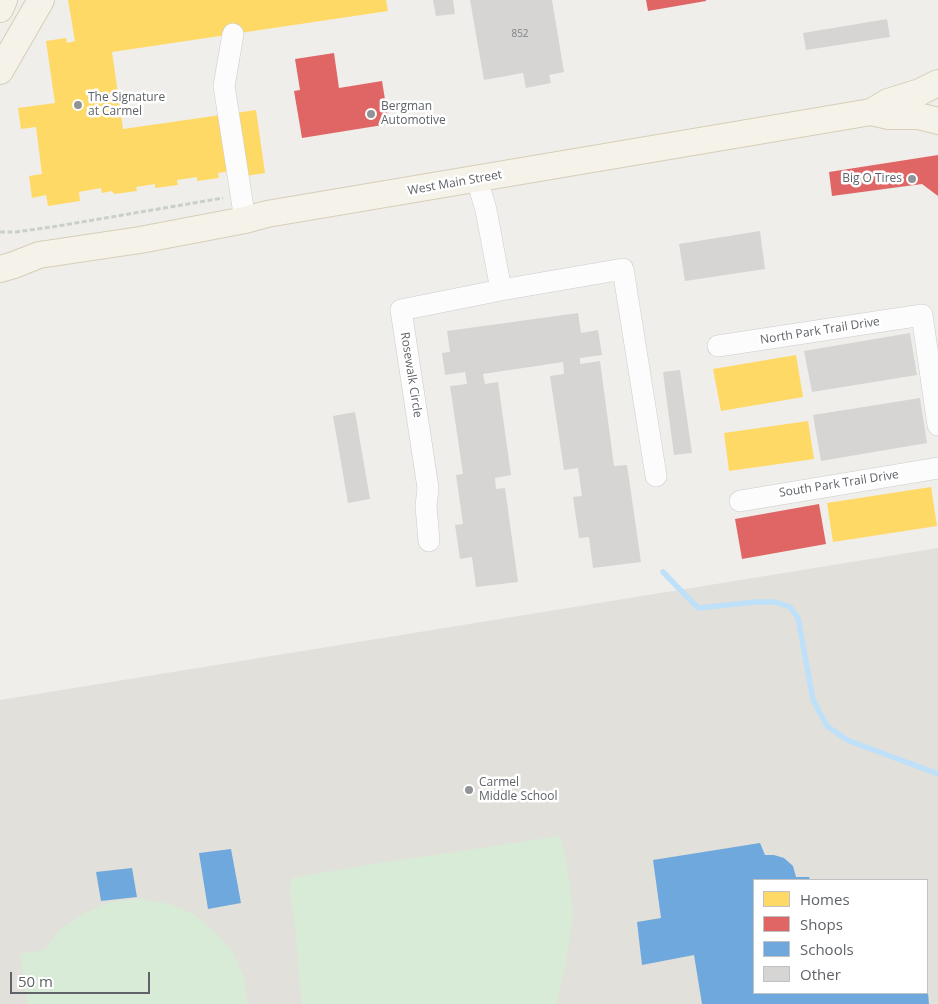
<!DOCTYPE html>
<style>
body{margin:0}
#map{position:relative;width:938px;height:1004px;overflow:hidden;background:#efeeea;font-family:"Open Sans",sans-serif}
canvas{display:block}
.legend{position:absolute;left:753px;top:879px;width:175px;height:115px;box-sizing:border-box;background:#fff;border:1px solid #bfc1c3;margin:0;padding:6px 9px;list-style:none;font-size:15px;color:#5f6368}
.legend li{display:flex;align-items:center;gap:10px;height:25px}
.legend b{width:25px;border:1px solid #bfc1c3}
.scale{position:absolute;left:10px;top:972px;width:140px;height:22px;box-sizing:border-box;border:2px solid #5f6368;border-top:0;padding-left:6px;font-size:15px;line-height:18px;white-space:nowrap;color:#5f6368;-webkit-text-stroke:4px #fff;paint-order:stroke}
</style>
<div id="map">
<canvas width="938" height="1004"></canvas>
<ul class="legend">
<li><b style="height:14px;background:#ffd966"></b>Homes</li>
<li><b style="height:14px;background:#e06666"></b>Shops</li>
<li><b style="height:14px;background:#6fa8dc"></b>Schools</li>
<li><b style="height:14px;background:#d6d5d3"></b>Other</li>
</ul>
<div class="scale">50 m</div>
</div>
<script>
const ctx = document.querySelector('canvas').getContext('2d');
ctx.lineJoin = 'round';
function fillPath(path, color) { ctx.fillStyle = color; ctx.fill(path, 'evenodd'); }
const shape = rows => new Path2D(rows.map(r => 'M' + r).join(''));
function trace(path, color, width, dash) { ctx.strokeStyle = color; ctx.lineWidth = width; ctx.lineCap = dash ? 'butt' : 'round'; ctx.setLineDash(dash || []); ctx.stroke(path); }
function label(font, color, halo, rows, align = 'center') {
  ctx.font = font + ' "Open Sans",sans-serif'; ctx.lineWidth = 5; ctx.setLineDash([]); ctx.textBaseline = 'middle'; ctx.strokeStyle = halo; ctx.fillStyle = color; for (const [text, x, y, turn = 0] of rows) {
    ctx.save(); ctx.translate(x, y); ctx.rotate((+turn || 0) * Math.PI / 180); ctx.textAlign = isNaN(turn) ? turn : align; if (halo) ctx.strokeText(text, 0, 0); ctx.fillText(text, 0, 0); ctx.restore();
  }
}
const education = shape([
 [938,548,938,1004,0,1004,0,700],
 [754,880,927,880,927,993,754,993]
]);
const green = shape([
 [561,836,569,878,573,915,566,962,557,1004,302,1004,295,927,290,891,292,878,373,864],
 [140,899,170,904,193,914,214,931,233,952,244,978,248,1004,27,1004,20,954,45,950,59,930,83,914,110,902]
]);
const homes = shape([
 [68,0,386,0,388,11,112,52,123,129,256,110,265,173,246,176,245,169,218,173,219,178,197,181,197,177,177,180,178,185,155,188,155,184,136,187,137,191,114,194,112,191,102,193,101,188,79,192,80,201,48,206,46,195,32,198,29,176,42,174,36,127,21,129,18,108,55,103,46,41,66,38,67,43,75,41],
 [796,355,803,397,721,411,713,369],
 [808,421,814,459,729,471,724,433],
 [931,487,937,526,833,542,827,503]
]);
const shops = shape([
 [646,0,706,0,706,1,648,11],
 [334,53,339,88,382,81,389,124,302,138,294,91,300,90,295,59],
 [938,155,938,196,922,184,832,196,829,172],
 [819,504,826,544,742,559,735,519]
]);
const schools = shape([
 [760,843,765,855,774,855,784,858,793,866,796,877,809,877,810,880,754,880,754,993,928,993,929,1004,702,1004,694,955,642,965,637,922,661,918,653,860],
 [231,849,241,903,208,909,199,853],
 [132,868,137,897,101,901,96,872]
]);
const stream = shape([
 [663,572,698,608,756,602,775,602,790,607,798,618,813,700,827,726,847,740,938,774]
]);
const building = shape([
 [433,0,453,0,455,14,436,16],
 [470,0,552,0,564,72,549,75,551,83,526,88,523,73,484,80],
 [887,19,890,37,806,50,803,33],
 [760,231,765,269,685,281,679,244],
 [578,313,581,333,598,330,602,355,580,358,580,364,600,361,614,466,627,465,641,562,593,568,589,537,579,538,573,497,582,496,578,468,564,470,550,376,564,374,563,362,483,374,485,384,498,382,511,475,495,478,496,489,505,488,518,582,476,587,472,557,460,559,455,525,463,524,456,475,463,474,450,386,467,384,465,372,445,375,442,353,450,352,447,331],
 [910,333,917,375,812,392,804,351],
 [680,370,692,453,674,455,663,372],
 [920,398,927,443,821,461,813,415],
 [355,412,370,499,348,503,333,416]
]);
const path = shape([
 [0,232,16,232,52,227,223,198]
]);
const minor = shape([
 [233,34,224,86,245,220],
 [477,179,486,210,501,290,623,269,656,476],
 [718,346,922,315,938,425],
 [740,501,938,468],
 [429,541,426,506,428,488,401,310,501,290]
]);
const major = shape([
 [0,9,4,0],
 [0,71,41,0],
 [871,112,889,116,918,116,938,121],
 [0,269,14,265,39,255,140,240,245,220,267,214,871,112,888,102,920,92,938,83]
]);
const markers = [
 [78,105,5,"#919496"],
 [371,114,5,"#919496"],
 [912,179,5,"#919496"],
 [469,790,5,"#919496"]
];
const numberNames = [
 ["852",520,34]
];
const poiNames = [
 ["The Signature",88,98],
 ["at Carmel",88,112],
 ["Bergman",381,107],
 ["Automotive",381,121],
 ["Big O Tires",902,179,"right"],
 ["Carmel",479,783],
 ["Middle School",479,797]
];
const streetNames = [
 ["West Main Street",455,183,-10],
 ["North Park Trail Drive",820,331,-9],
 ["Rosewalk Circle",411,375,81],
 ["South Park Trail Drive",839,484,-9]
];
fillPath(education, '#e2e0da');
fillPath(green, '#d8ebd6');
fillPath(homes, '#ffd966');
fillPath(shops, '#e06666');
fillPath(schools, '#6fa8dc');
trace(stream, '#bfe0f9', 5.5);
fillPath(building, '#d6d5d3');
trace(minor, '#cbcccc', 22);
trace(major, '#d7ceb8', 28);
trace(path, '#cacfcc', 3, [5, 2.5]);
trace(minor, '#fdfcfc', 21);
trace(major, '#f4f2e9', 26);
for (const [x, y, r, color] of markers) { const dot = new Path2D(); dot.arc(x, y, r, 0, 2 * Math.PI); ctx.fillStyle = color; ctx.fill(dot); trace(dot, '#fff', 2); }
label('10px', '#7e8184', null, numberNames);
label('12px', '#5f6368', '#fff', poiNames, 'left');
label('12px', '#5f6368', '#fff', streetNames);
</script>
